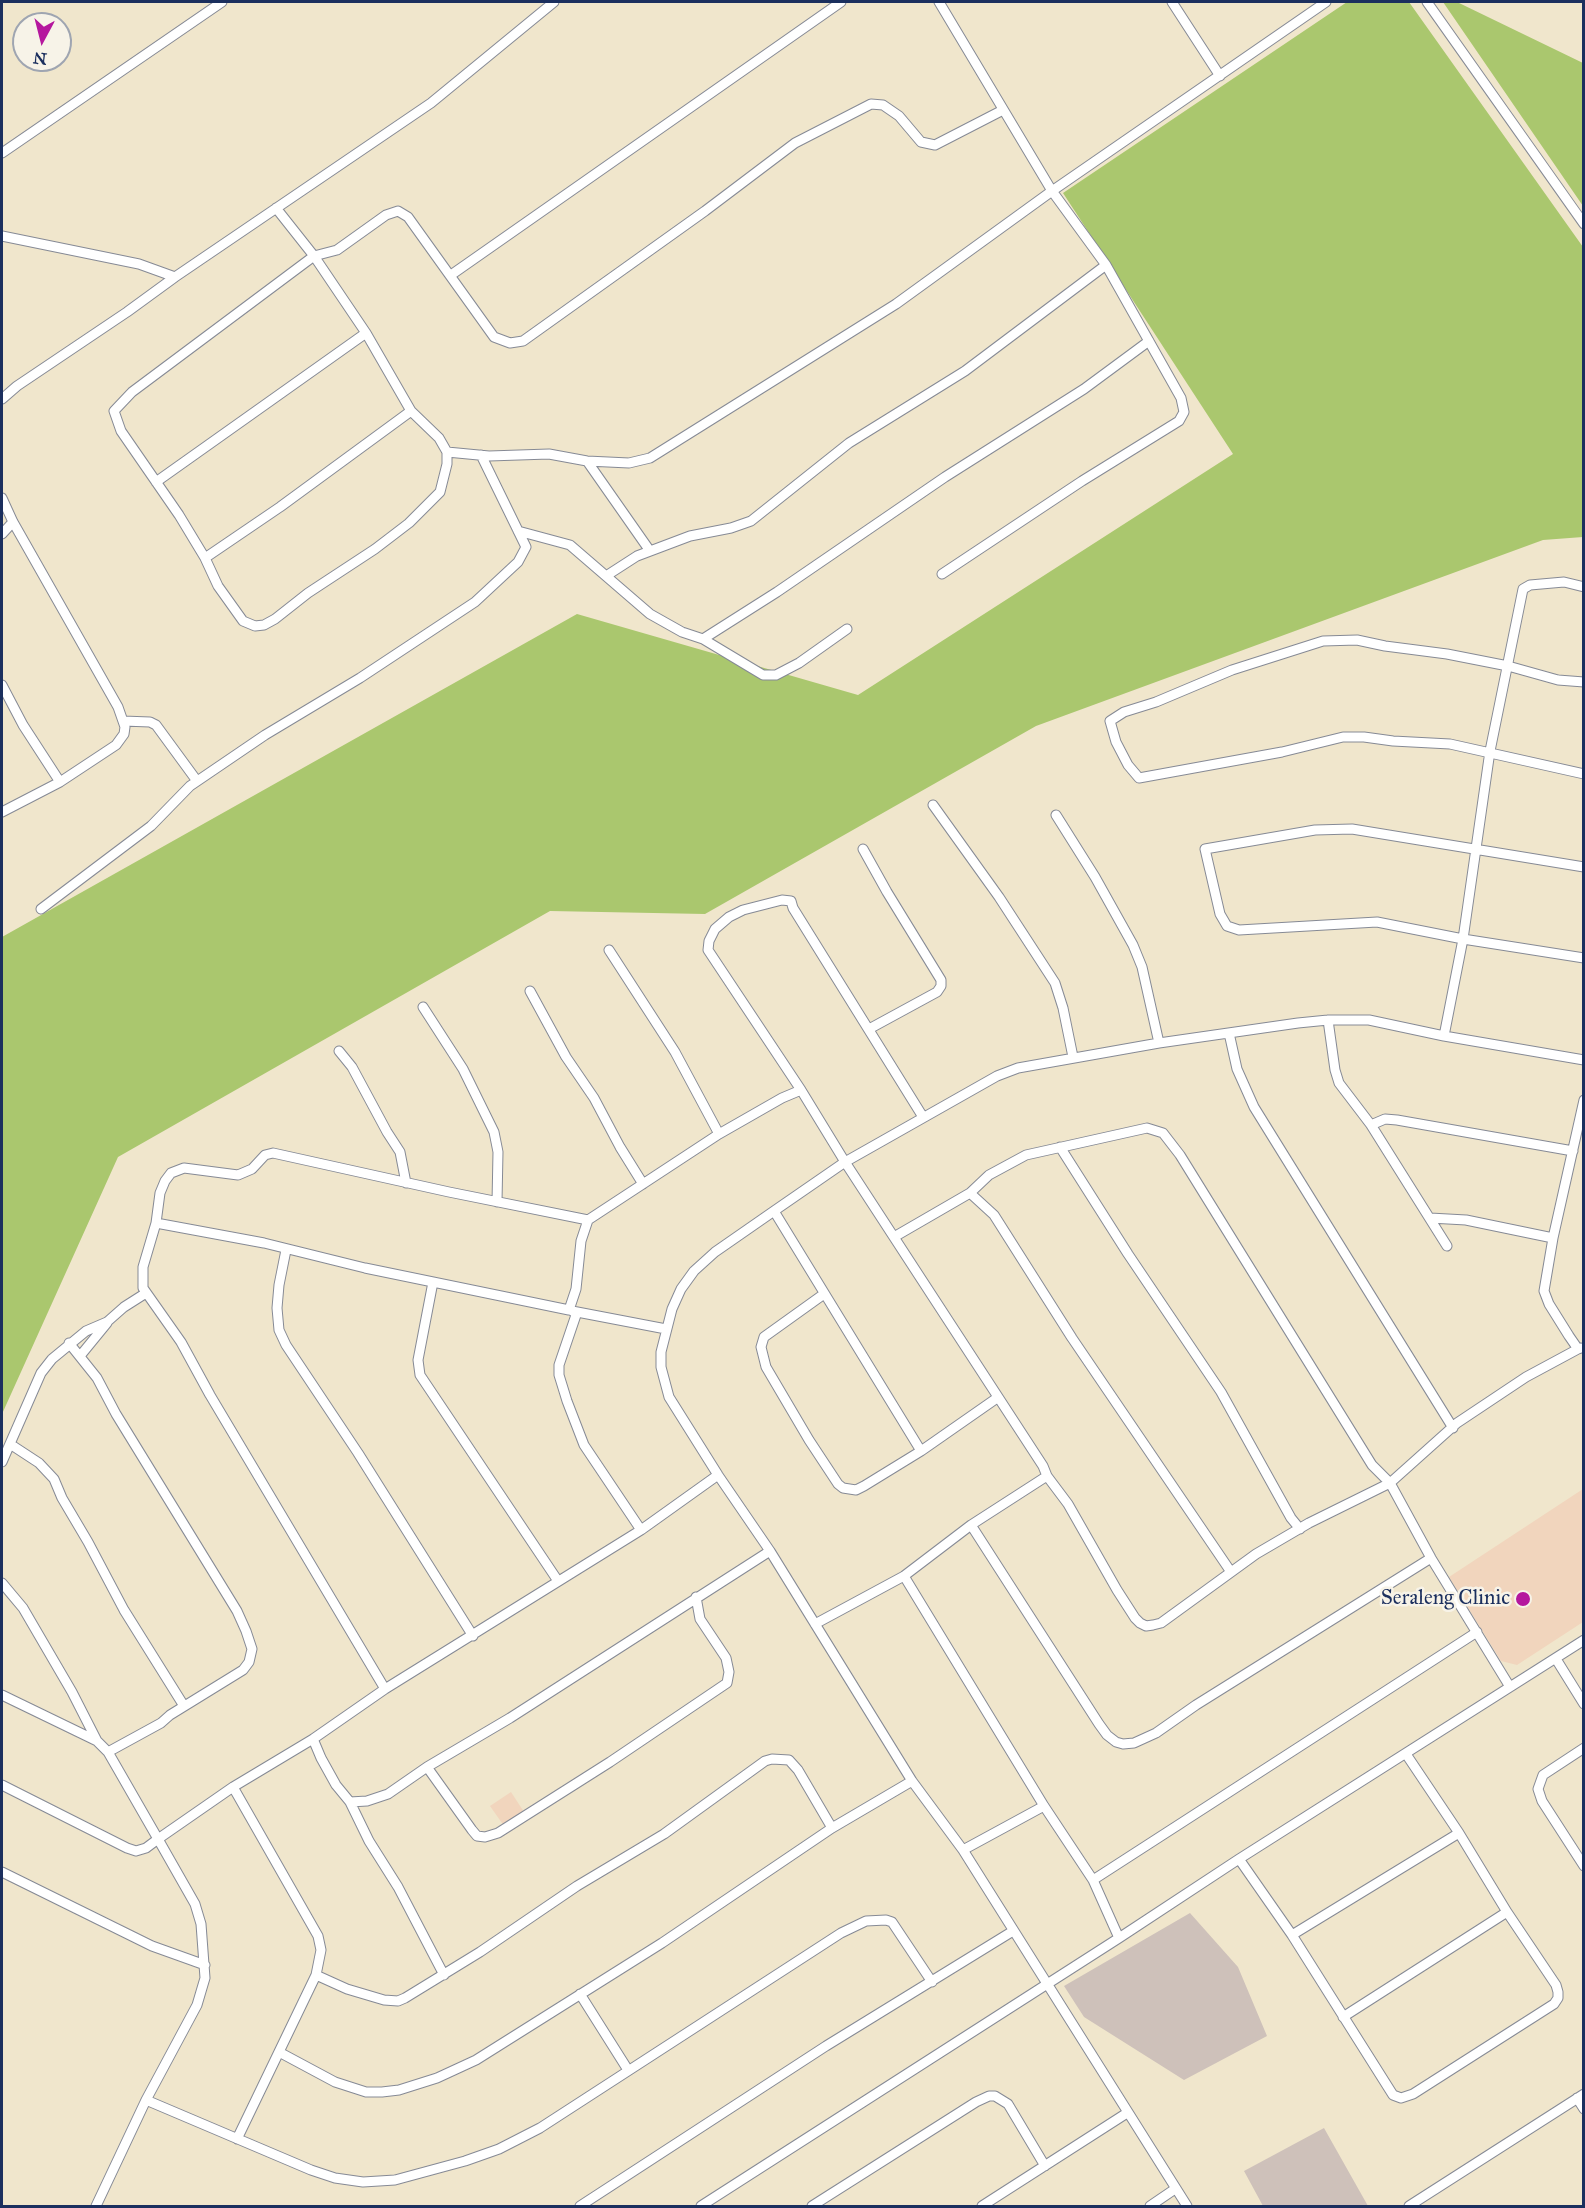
<!DOCTYPE html>
<style>
body{margin:0}
#map{position:relative;width:1585px;height:2208px;overflow:hidden;background:#f0e6cc;font-family:"IM FELL Great Primer",serif}
canvas{display:block}
.frame{position:absolute;inset:0;border:3px solid #1b2f5e;pointer-events:none}
.north{position:absolute;left:12px;top:12px;width:60px;height:60px;box-sizing:border-box;background:#f7f3e8;border:2px solid #9fa5b1;border-radius:50%;rotate:187deg;font-size:16px;font-weight:700;line-height:24px;text-align:center;color:#1b2f5e}
.north::after{content:'';display:block;margin:auto;width:21px;height:27px;background:#b5179e;clip-path:polygon(50% 0,100% 100%,50% 72%,0 100%)}
</style>
<div id="map">
<canvas width="1585" height="2208"></canvas>
<div class="frame"></div>
<div class="north">N</div>
</div>
<script>
const ctx = document.querySelector('canvas').getContext('2d');
ctx.lineJoin = 'round';
function fillPath(path, color) { ctx.fillStyle = color; ctx.fill(path, 'evenodd'); }
const shape = rows => new Path2D(rows.map(r => 'M' + r).join(''));
function trace(path, color, width, dash) { ctx.strokeStyle = color; ctx.lineWidth = width; ctx.lineCap = dash ? 'butt' : 'round'; ctx.setLineDash(dash || []); ctx.stroke(path); }
function label(font, color, halo, rows, align = 'center') {
  ctx.font = font + ' "IM FELL Great Primer",serif'; ctx.lineWidth = 5; ctx.setLineDash([]); ctx.textBaseline = 'middle'; ctx.strokeStyle = halo; ctx.fillStyle = color; for (const [text, x, y, turn = 0] of rows) {
    ctx.save(); ctx.translate(x, y); ctx.rotate((+turn || 0) * Math.PI / 180); ctx.textAlign = isNaN(turn) ? turn : align; if (halo) ctx.strokeText(text, 0, 0); ctx.fillText(text, 0, 0); ctx.restore();
  }
}
const built = shape([
 [1583,1489,1583,1622,1517,1665,1501,1661,1449,1577],
 [511,1792,524,1812,504,1826,490,1806]
]);
const industrial = shape([
 [1190,1913,1238,1967,1267,2036,1184,2080,1084,2017,1064,1986],
 [1324,2128,1368,2206,1263,2206,1244,2171]
]);
const green = shape([
 [1347,2,1409,2,1583,247,1583,537,1543,540,1036,726,705,914,550,911,118,1157,2,1414,2,937,577,614,858,695,1233,454,1063,193],
 [1443,2,1457,2,1583,63,1583,206]
]);
const minor = shape([
 [939,2,1052,191,1106,265,1181,398,1184,412,1179,421,1082,481,942,574],
 [1172,2,1220,76],
 [1427,2,1584,224],
 [2,153,222,2],
 [276,208,314,256,366,333,411,411,439,438,447,452,447,464,440,492,409,523,375,549,308,593,275,619,264,625,255,626,243,621,218,586,205,558,179,515,121,431,114,411,132,392,314,256,337,250,386,215,398,211,408,217,494,337,510,343,523,341,705,211,795,143,871,104,883,105,899,116,921,142,935,145,1003,110],
 [2,236,139,264,175,277],
 [451,275,841,2],
 [2,399,17,386,127,312,175,277,431,103,554,2],
 [447,452,489,456,549,454,587,461,629,463,650,458,896,304,1052,191,1326,2],
 [587,461,650,551],
 [156,482,366,333],
 [2,498,13,522,118,707,125,727,124,734,116,745,60,782,2,812],
 [518,531,570,545,650,614,682,632,703,639,763,675,776,675,799,663,847,629],
 [2,534,13,522],
 [205,558,280,507,411,411],
 [606,576,637,556,690,536,731,528,751,521,849,443,965,371,1106,265],
 [703,639,777,592,945,477,1084,389,1149,341],
 [1584,682,1558,680,1508,666,1447,654,1385,646,1357,640,1323,641,1232,670,1156,702,1124,712,1110,721,1116,742,1128,765,1139,778,1282,752,1343,737,1364,737,1393,741,1450,744,1584,774],
 [2,685,23,725,60,782],
 [123,721,150,722,156,725,197,781],
 [933,805,999,897,1055,983,1063,1008,1073,1057],
 [1056,815,1095,877,1133,945,1142,967,1159,1043],
 [863,849,887,892,941,980,941,986,937,992,869,1029],
 [1584,867,1352,829,1315,830,1205,849,1220,914,1227,926,1239,930,1377,922,1463,939,1584,958],
 [41,909,151,826,190,786,265,735,360,678,475,602,518,562,526,547,481,455],
 [609,950,675,1052,719,1134],
 [530,991,566,1057,594,1098,620,1147,643,1184],
 [423,1007,463,1069,494,1132,498,1152,497,1202],
 [1328,1020,1335,1070,1339,1083,1371,1125,1447,1246],
 [1229,1033,1237,1069,1254,1107,1453,1428],
 [1444,1036,1463,939,1490,751,1523,589,1530,585,1564,582,1584,587],
 [339,1051,352,1067,387,1132,400,1152,406,1183],
 [1371,1125,1385,1119,1397,1120,1573,1151],
 [1060,1147,1128,1254,1221,1392,1291,1518,1300,1529],
 [970,1193,994,1215,1072,1338,1231,1572],
 [774,1211,921,1451],
 [1430,1218,1466,1220,1553,1238],
 [156,1223,264,1243,365,1268,569,1310,576,1289,581,1241,588,1220],
 [894,1237,970,1193,989,1175,1026,1155,1147,1128,1163,1133,1180,1155,1372,1465,1390,1483,1431,1558,1510,1687],
 [286,1250,279,1285,277,1308,279,1330,286,1345,358,1453,473,1636],
 [433,1282,418,1360,420,1375,558,1581],
 [824,1294,764,1337,761,1347,766,1367,809,1440,838,1484,843,1488,856,1490,864,1486,921,1451,997,1398],
 [572,1311,666,1329],
 [577,1312,559,1365,559,1375,567,1401,584,1445,641,1530],
 [69,1343,97,1378,116,1414,237,1611,246,1631,252,1649,249,1662,243,1670,170,1715,161,1723,108,1752],
 [1581,1348,1578,1349,1569,1336,1549,1304,1544,1291,1553,1238,1584,1100],
 [80,1356,107,1323],
 [10,1444,39,1463,54,1479,62,1498,88,1542,124,1610,184,1706],
 [2,1462,41,1373,52,1359,86,1331,107,1322,124,1307,146,1293],
 [1047,1476,1068,1504,1117,1590,1135,1618,1140,1623,1146,1626,1153,1625,1161,1623,1256,1554,1309,1523,1390,1483,1457,1423,1526,1377,1578,1349],
 [971,1525,1099,1724,1107,1735,1116,1742,1123,1744,1134,1743,1156,1733,1196,1705,1431,1558],
 [904,1576,1044,1806,1093,1880,1119,1938],
 [2,1583,23,1608,72,1692,97,1741],
 [815,1624,904,1576,971,1525,1047,1476,1043,1466,845,1162,801,1090,708,950,709,941,715,929,729,917,743,910,782,900,791,901,793,908,923,1117],
 [1556,1659,1584,1704],
 [385,1689,210,1395,181,1342,143,1288,143,1267,156,1223,160,1193,165,1181,171,1173,184,1168,238,1175,252,1169,265,1155,273,1153,449,1192,588,1220,719,1134,782,1098,801,1090],
 [2,1695,97,1741,108,1752,158,1839,146,1848,136,1851,127,1848,2,1785],
 [313,1739,321,1758,336,1785,350,1802,367,1801,388,1794,427,1767,472,1830,477,1836,485,1837,498,1833,610,1762,727,1683,729,1672,726,1658,700,1619,696,1597],
 [1584,1748,1543,1775,1538,1789,1542,1801,1584,1866],
 [427,1767,510,1718,770,1551],
 [233,1787,318,1936,321,1950,316,1975,237,2139],
 [350,1802,369,1841,398,1887,444,1975],
 [963,1850,1044,1806],
 [1239,1859,1292,1935,1393,2095,1401,2098,1413,2094,1554,2004,1558,1998,1558,1992,1556,1985,1507,1912,1459,1833,1406,1754],
 [2,1872,152,1946,205,1965],
 [1093,1880,1477,1632],
 [1292,1935,1459,1833],
 [316,1975,347,1989,384,2000,398,2001,405,1998,480,1952,577,1886,664,1834,765,1761,772,1759,789,1760,798,1770,832,1828],
 [580,1994,628,2070],
 [1343,2017,1507,1912],
 [279,2052,335,2082,366,2092,382,2092,399,2090,437,2078,476,2060,662,1943,832,1828,912,1781],
 [1577,2098,1584,2109],
 [146,2100,311,2170,335,2178,363,2182,395,2180,465,2161,499,2149,540,2128,841,1933,866,1921,886,1920,892,1922,932,1982],
 [96,2206,146,2100,197,2005,205,1978,201,1924,195,1904,158,1839,233,1787,313,1739,385,1689,641,1530,718,1475],
 [580,2206,826,2046,1013,1931],
 [701,2206,1119,1938,1239,1859,1584,1640],
 [812,2206,976,2102,989,2096,995,2096,1008,2104,1045,2166],
 [982,2206,1127,2113],
 [1150,2206,1175,2189],
 [1187,2206,963,1850,912,1781,770,1551,718,1475,669,1397,661,1367,661,1352,672,1309,681,1289,694,1271,715,1252,774,1211,845,1162,997,1076,1018,1068,1159,1043,1298,1023,1328,1020,1369,1020,1444,1036,1584,1060],
 [1409,2206,1584,2094]
]);
const markers = [
 [1523,1599,8,"#b5179e"]
];
const poiNames = [
 ["Seraleng Clinic",1510,1599]
];
fillPath(built, '#f1d5bd');
fillPath(industrial, '#cec1ba');
fillPath(green, '#aac76e');
trace(minor, '#868a95', 11);
trace(minor, '#fff', 9);
for (const [x, y, r, color] of markers) { const dot = new Path2D(); dot.arc(x, y, r, 0, 2 * Math.PI); ctx.fillStyle = color; ctx.fill(dot); trace(dot, '#f7f3e8', 2); }
label('21px', '#1b2f5e', '#f7f3e8', poiNames, 'right');
</script>
